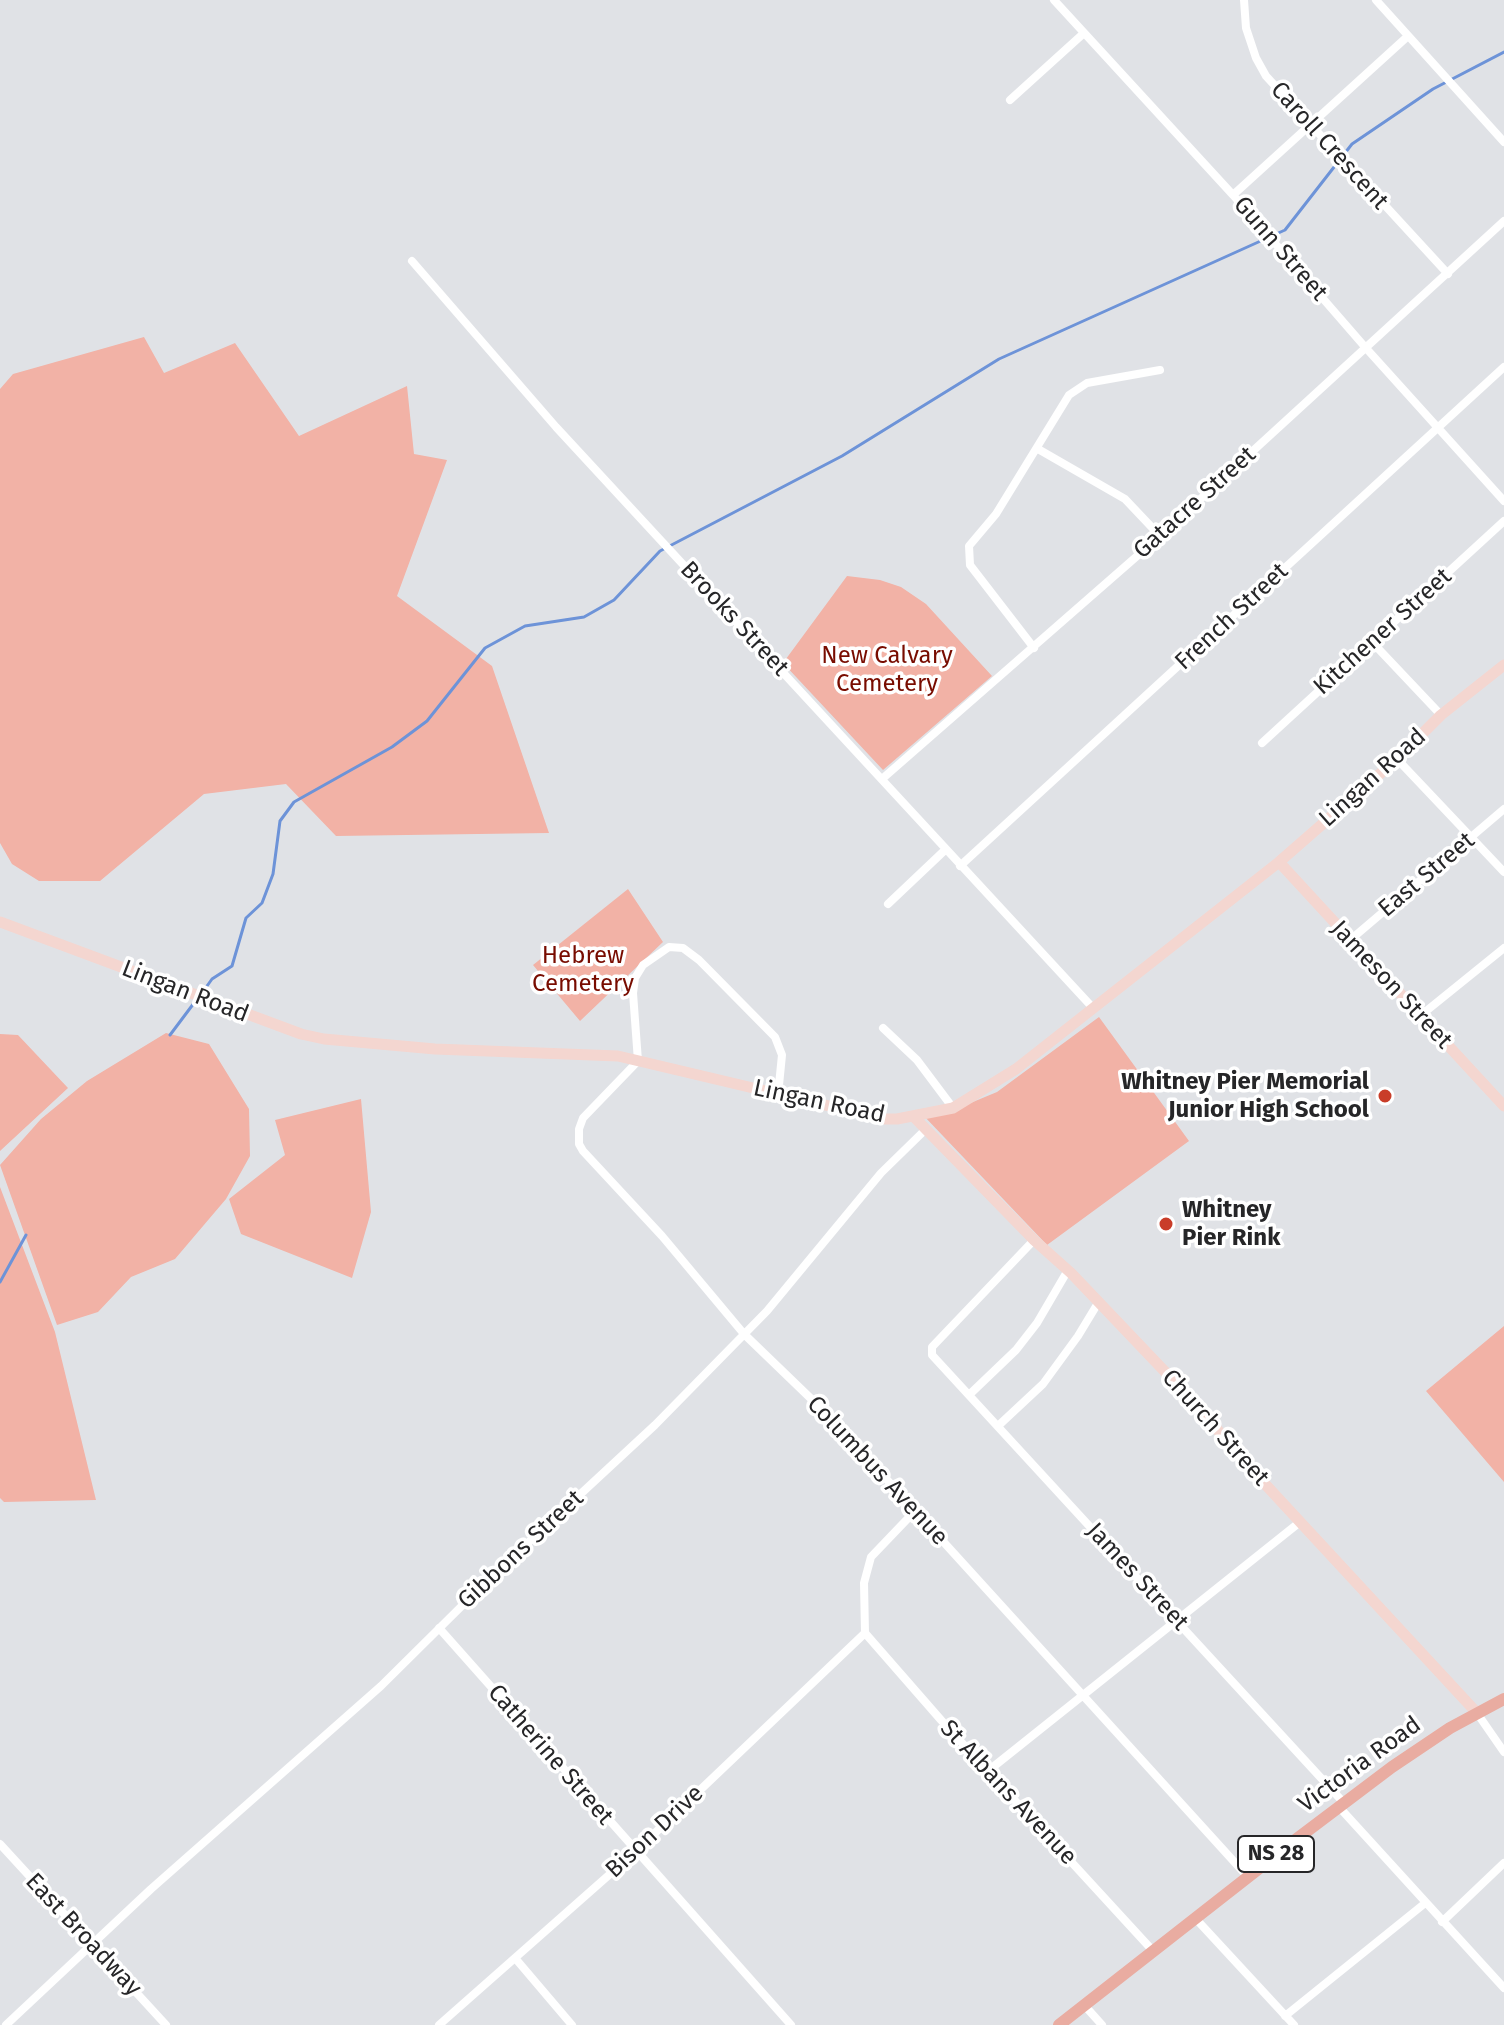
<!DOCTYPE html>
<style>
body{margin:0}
canvas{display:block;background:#e0e2e6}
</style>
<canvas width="1504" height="2025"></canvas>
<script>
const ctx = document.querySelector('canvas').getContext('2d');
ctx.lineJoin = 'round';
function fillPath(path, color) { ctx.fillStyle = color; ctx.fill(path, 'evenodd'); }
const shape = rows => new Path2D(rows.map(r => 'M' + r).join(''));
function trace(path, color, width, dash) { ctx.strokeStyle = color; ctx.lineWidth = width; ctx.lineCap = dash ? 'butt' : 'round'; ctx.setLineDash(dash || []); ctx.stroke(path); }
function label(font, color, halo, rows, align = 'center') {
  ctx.font = font + ' "Fira Sans",sans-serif'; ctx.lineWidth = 7; ctx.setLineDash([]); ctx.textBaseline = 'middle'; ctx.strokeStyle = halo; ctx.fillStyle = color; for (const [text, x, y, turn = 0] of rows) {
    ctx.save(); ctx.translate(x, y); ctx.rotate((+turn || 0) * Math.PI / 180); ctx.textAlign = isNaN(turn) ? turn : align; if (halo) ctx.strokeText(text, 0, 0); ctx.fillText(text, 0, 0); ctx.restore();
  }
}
const green = shape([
 [144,337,164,373,235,343,299,436,407,386,414,454,447,460,397,596,492,666,549,833,336,836,286,784,204,794,100,881,39,881,12,864,0,843,0,389,13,374],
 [847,576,880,580,901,587,926,604,992,676,883,770,783,663],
 [628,889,663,942,580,1021,533,965],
 [1099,1017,1189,1141,1047,1245,923,1115,956,1109,997,1092],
 [166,1033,209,1044,249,1109,250,1156,226,1199,175,1259,131,1277,98,1312,57,1325,0,1165,41,1119,87,1081],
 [0,1034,18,1035,68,1088,0,1151],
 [361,1099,371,1212,352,1278,241,1234,229,1199,285,1155,275,1120],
 [0,1187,55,1332,96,1500,4,1502,0,1498],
 [1504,1326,1504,1482,1426,1391]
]);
const stream = shape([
 [202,993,212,979,232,966,246,918,262,903,273,874,280,821,294,802,392,747,427,721,485,648,525,626,584,617,614,600,660,551,842,456,999,359,1285,230,1352,144,1433,89,1504,52],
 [170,1035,197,999],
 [0,1282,26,1235]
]);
const street = shape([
 [1054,0,1233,195,1365,347,1504,501],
 [1244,0,1246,28,1256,58,1266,76,1448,274],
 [1376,0,1504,142],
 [1010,100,1084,33],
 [1233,195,1408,36],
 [412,261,556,427,1093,1008],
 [1038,449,1125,499,1160,536],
 [1372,642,1441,715],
 [1034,648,970,565,969,546,996,514,1069,395,1087,383,1160,370],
 [1262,743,1504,521],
 [1397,759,1504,872],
 [882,779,1160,536,1504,221],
 [960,866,1504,367],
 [888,904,945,850],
 [1349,941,1504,809],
 [1420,1016,1504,948],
 [883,1028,917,1060,953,1108],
 [778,1095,782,1055,775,1037,699,960,683,948,669,947,643,965,635,978,633,993,638,1061,583,1118,579,1129,579,1144,583,1151,662,1236,744,1334,830,1417,1248,1877],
 [1034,1240,932,1347,932,1355,1344,1803],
 [969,1395,1016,1350,1037,1323,1068,1270],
 [998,1426,1043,1384,1078,1336,1098,1303],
 [439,1628,791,2025],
 [865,1633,941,1720,1154,1952],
 [865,1633,864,1583,871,1557,915,1511],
 [1477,1713,1504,1752],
 [988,1771,1300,1522],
 [1339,1807,1504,1988],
 [0,1844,166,2025],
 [1196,1919,1294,2025],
 [1442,1922,1504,1863],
 [515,1958,572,2025],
 [1085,2006,1102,2025],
 [1285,2016,1424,1904],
 [6,2025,151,1889,381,1686,491,1577,655,1425,767,1311,881,1173,925,1130],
 [439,2025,635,1852,865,1633]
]);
const secondary = shape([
 [1279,862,1504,1106],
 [0,922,301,1034,324,1039,435,1049,618,1056,884,1119,897,1119,953,1108,1016,1069,1279,862,1397,759,1441,715,1504,665],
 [913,1116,1034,1240,1071,1273,1191,1399,1252,1470,1477,1713]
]);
const primary = shape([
 [1059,2025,1294,1841,1392,1767,1450,1728,1504,1699]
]);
const markers = [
 [1385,1096,8,"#c93d29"],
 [1166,1224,8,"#c93d29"]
];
const shields = [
 [1276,1854,76]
];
const shieldNames = [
 ["NS 28",1276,1854]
];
const streetNames = [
 ["Caroll Crescent",1329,146,48],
 ["Gunn Street",1280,249,49],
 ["Gatacre Street",1195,503,-42],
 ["French Street",1232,617,-43],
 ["Brooks Street",734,619,47],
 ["Kitchener Street",1383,632,-42],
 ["Lingan Road",1373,778,-42],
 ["East Street",1427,875,-40],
 ["Jameson Street",1391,985,47],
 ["Lingan Road",185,992,21],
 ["Lingan Road",819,1102,12],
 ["Church Street",1215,1428,48],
 ["Columbus Avenue",877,1471,47],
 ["Gibbons Street",521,1550,-43],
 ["James Street",1137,1577,47],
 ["Catherine Street",550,1755,49],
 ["Victoria Road",1360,1765,-36],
 ["St Albans Avenue",1008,1793,47],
 ["Bison Drive",655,1832,-43],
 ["East Broadway",83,1935,47]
];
const parkNames = [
 ["New Calvary",887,656],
 ["Cemetery",887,684],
 ["Hebrew",583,956],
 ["Cemetery",583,984]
];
const poiNames = [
 ["Whitney Pier Memorial",1369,1082],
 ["Junior High School",1369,1110],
 ["Whitney",1182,1210,"left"],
 ["Pier Rink",1182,1238,"left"]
];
fillPath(green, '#f2b2a6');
trace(stream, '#6d93d8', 3);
trace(street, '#fff', 8);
trace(secondary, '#f4d6d0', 11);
trace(primary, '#e9aca1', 12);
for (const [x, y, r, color] of markers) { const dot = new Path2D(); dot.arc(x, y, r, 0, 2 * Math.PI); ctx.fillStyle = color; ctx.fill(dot); trace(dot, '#fff', 3); }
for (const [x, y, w] of shields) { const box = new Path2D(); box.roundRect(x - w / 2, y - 18, w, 36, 6); ctx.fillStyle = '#fff'; ctx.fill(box); trace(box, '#262628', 2); }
label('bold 22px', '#262628', null, shieldNames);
label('24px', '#262628', '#fff', streetNames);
label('24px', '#780c00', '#fff', parkNames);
label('bold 24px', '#262628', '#fff', poiNames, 'right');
</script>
